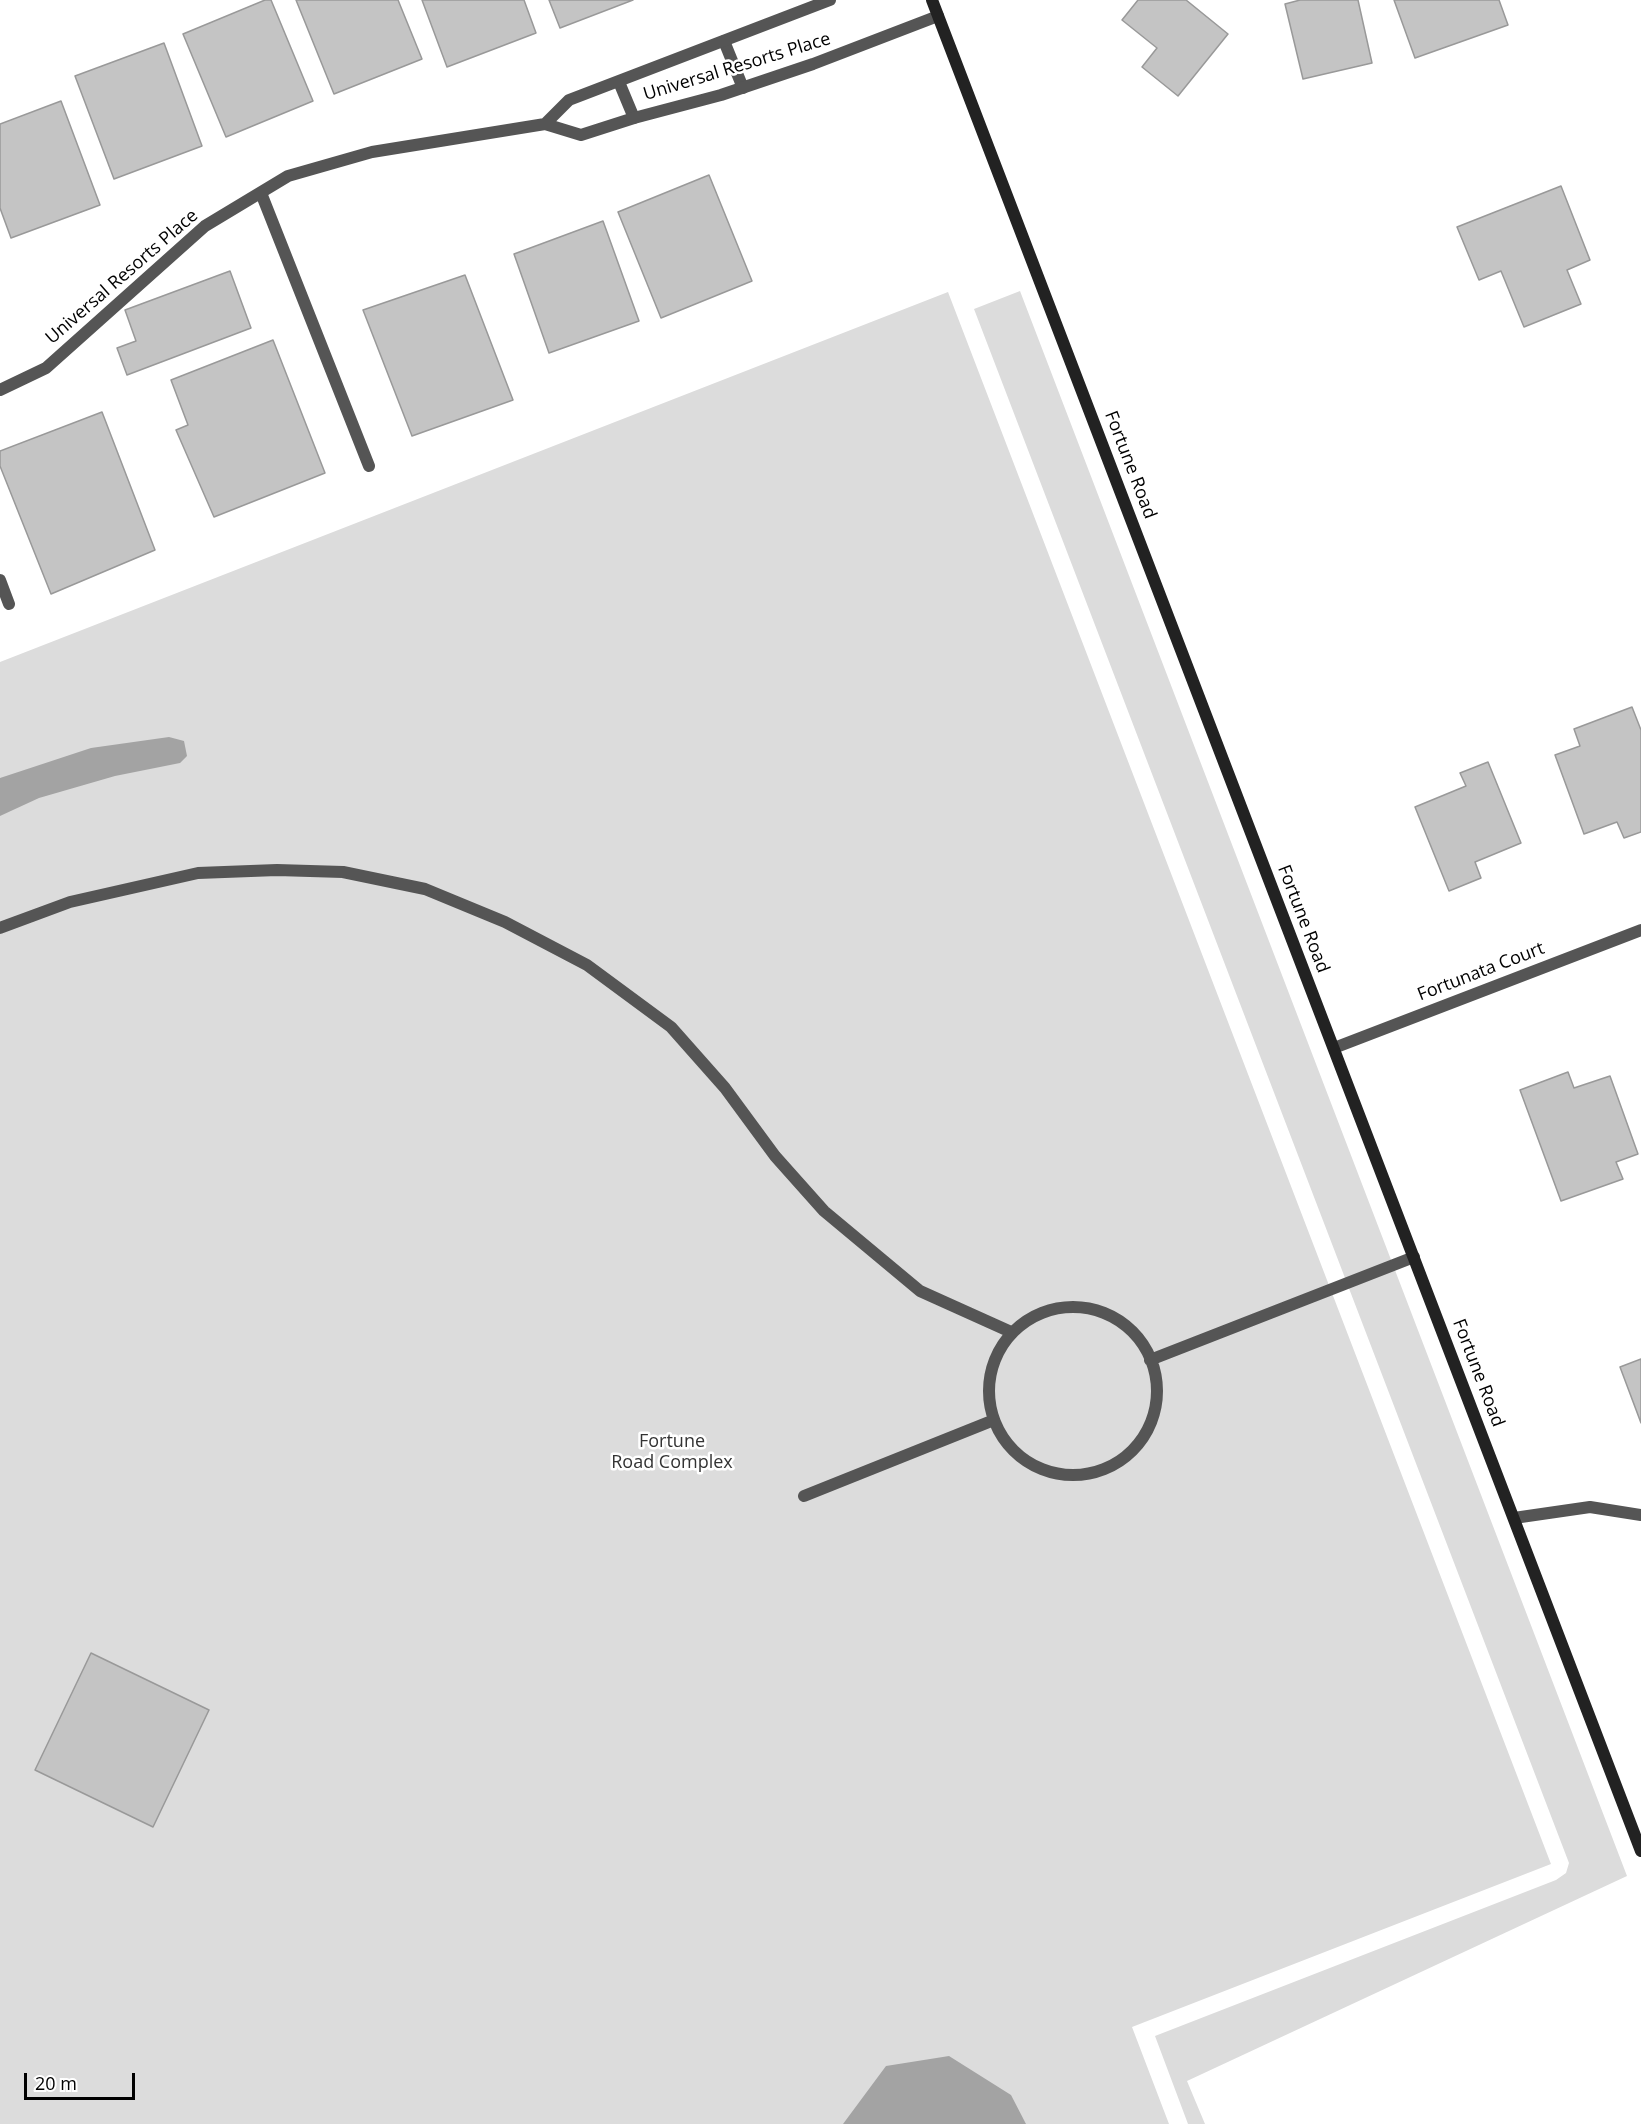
<!DOCTYPE html>
<style>
body{margin:0}
#map{position:relative;width:1641px;height:2124px;overflow:hidden;background:#fff;font-family:"Open Sans",sans-serif}
canvas{display:block}
.scale{position:absolute;left:24px;top:2073px;width:111px;height:27px;box-sizing:border-box;border:3px solid #000;border-top:0;padding-left:8px;font-size:18px;line-height:21px;white-space:nowrap;color:#000;-webkit-text-stroke:4px #fff;paint-order:stroke}
</style>
<div id="map">
<canvas width="1641" height="2124"></canvas>
<div class="scale">20 m</div>
</div>
<script>
const ctx = document.querySelector('canvas').getContext('2d');
ctx.lineJoin = 'round';
function fillPath(path, color) { ctx.fillStyle = color; ctx.fill(path, 'evenodd'); }
const shape = rows => new Path2D(rows.map(r => 'M' + r).join(''));
function trace(path, color, width, dash) { ctx.strokeStyle = color; ctx.lineWidth = width; ctx.lineCap = dash ? 'butt' : 'round'; ctx.setLineDash(dash || []); ctx.stroke(path); }
function label(font, color, halo, rows, align = 'center') {
  ctx.font = font + ' "Open Sans",sans-serif'; ctx.lineWidth = 5; ctx.setLineDash([]); ctx.textBaseline = 'middle'; ctx.strokeStyle = halo; ctx.fillStyle = color; for (const [text, x, y, turn = 0] of rows) {
    ctx.save(); ctx.translate(x, y); ctx.rotate((+turn || 0) * Math.PI / 180); ctx.textAlign = isNaN(turn) ? turn : align; if (halo) ctx.strokeText(text, 0, 0); ctx.fillText(text, 0, 0); ctx.restore();
  }
}
const green = shape([
 [1020,291,1627,1876,1187,2081,1205,2124,1188,2124,1155,2036,1556,1880,1566,1873,1569,1863,974,309],
 [948,292,1551,1864,1132,2027,1169,2124,0,2124,0,662]
]);
const water = shape([
 [169,737,184,741,187,756,180,763,115,776,39,798,0,816,0,778,91,748],
 [949,2056,1011,2095,1026,2124,843,2124,886,2066]
]);
const building = shape([
 [265,0,271,0,313,101,226,137,183,34,265,0],
 [296,0,398,0,422,59,334,94,296,0],
 [422,0,524,0,536,33,447,67,422,0],
 [549,0,633,0,560,28,549,0],
 [1138,0,1186,0,1228,34,1178,96,1142,67,1157,48,1122,20,1138,0],
 [1300,0,1358,0,1372,63,1303,79,1285,4,1300,0],
 [1394,0,1499,0,1508,25,1415,58,1394,0],
 [164,43,202,146,114,179,75,76,164,43],
 [61,101,100,205,11,238,0,208,0,124,61,101],
 [709,175,752,281,661,318,618,212,709,175],
 [1561,186,1590,260,1567,270,1581,304,1524,327,1501,271,1479,280,1457,227,1561,186],
 [603,221,639,321,549,353,514,254,603,221],
 [230,271,251,328,127,375,117,348,136,341,125,310,230,271],
 [465,275,513,400,412,436,363,310,465,275],
 [273,340,325,473,214,517,176,430,188,425,171,380,273,340],
 [102,412,155,550,51,594,0,466,0,451,102,412],
 [1632,707,1641,730,1641,832,1624,838,1617,822,1584,834,1555,755,1580,746,1574,729,1632,707],
 [1488,762,1521,843,1475,862,1481,878,1449,891,1415,807,1466,786,1460,773,1488,762],
 [1568,1072,1574,1088,1610,1076,1638,1154,1616,1162,1623,1179,1561,1201,1520,1090,1568,1072],
 [1641,1359,1641,1423,1620,1367,1641,1359],
 [91,1653,209,1710,153,1827,35,1770,91,1653]
]);
const lane = shape([
 [724,41,743,88],
 [619,82,634,118],
 [261,193,369,466],
 [0,580,9,604],
 [0,928,70,902,198,873,277,870,343,872,425,889,505,922,587,965,671,1027,725,1088,775,1156,824,1211,920,1291,1011,1332],
 '989 1391a84 84 0 1 1 168 0a84 84 0 1 1-168 0Z',
 [1150,1360,1414,1257],
 [804,1496,994,1420],
 [1514,1518,1590,1507,1641,1515]
]);
const street = shape([
 [545,124,569,100,830,0],
 [0,390,46,368,205,226,288,176,372,152,545,124,581,135,634,118,721,95,813,64,938,16],
 [1334,1048,1641,930]
]);
const secondary = shape([
 [932,0,1641,1851]
]);
const streetNames = [
 ["Universal Resorts Place",737,67,-17],
 ["Universal Resorts Place",122,277,-41],
 ["Fortune Road",1130,465,69],
 ["Fortune Road",1303,919,69],
 ["Fortunata Court",1481,972,-21],
 ["Fortune Road",1478,1373,69]
];
const parkNames = [
 ["Fortune",672,1442],
 ["Road Complex",672,1463]
];
fillPath(green, '#dcdcdc');
fillPath(water, '#a3a3a3');
fillPath(building, '#c4c4c4');
trace(building, '#999', 1.5);
trace(lane, '#555', 12);
trace(street, '#555', 12);
trace(secondary, '#222', 12);
label('18px', '#000', '#fff', streetNames);
label('18px', '#333', '#fff', parkNames);
</script>
